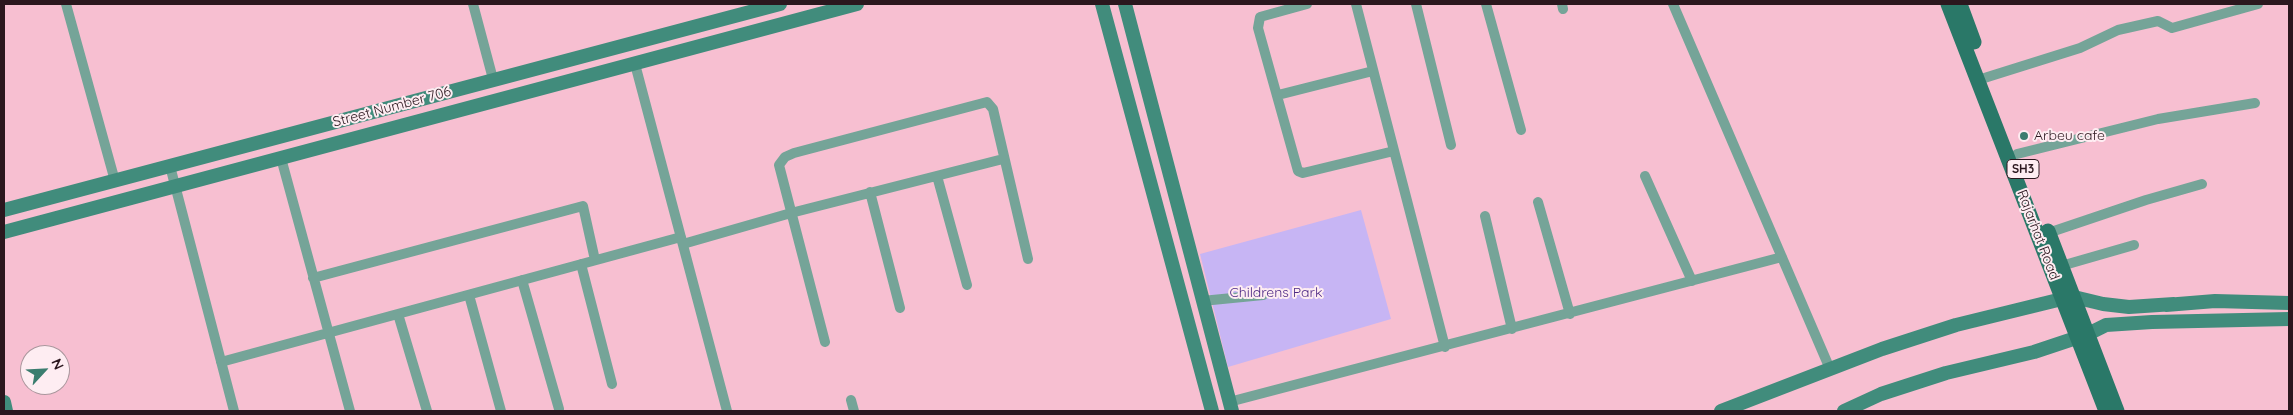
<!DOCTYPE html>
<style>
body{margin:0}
#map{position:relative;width:2293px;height:415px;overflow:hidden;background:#f7bfd1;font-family:Quicksand,sans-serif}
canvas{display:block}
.frame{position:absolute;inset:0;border:5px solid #2b171e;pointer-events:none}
.north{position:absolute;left:20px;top:345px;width:50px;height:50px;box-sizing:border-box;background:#feedf2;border:1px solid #aa979d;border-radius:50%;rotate:65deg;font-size:14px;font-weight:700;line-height:20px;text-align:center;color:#2b171e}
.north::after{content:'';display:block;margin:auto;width:18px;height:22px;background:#3b7d6f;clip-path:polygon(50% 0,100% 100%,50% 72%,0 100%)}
</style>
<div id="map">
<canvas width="2293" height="415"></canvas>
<div class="frame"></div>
<div class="north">N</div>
</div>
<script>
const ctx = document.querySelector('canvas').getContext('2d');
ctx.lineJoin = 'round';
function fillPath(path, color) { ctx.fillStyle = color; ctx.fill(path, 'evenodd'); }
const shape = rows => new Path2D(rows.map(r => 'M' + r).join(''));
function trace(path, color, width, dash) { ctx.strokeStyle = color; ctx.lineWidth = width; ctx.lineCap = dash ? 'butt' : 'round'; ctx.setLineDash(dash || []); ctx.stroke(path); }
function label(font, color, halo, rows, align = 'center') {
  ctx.font = font + ' Quicksand,sans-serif'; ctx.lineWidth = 4; ctx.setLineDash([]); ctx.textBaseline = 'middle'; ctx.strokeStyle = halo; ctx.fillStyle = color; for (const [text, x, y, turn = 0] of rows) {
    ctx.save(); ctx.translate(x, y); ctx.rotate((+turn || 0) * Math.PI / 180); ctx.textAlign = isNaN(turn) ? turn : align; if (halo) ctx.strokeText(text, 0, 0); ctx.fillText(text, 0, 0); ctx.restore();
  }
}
const green = shape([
 [1361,210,1391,319,1228,367,1200,254]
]);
const street = shape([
 [66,4,115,181],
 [473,4,493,79],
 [1307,4,1260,17,1258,28,1298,171,1303,173,1394,151],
 [1356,4,1445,347],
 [1416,4,1451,145],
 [1486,4,1521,130],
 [1562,4,1563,9],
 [1673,4,1830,369],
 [635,64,727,411],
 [1978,80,2080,48,2118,30,2158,21,2172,28,2258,4],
 [1278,95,1373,71],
 [2017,154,2158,119,2255,103],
 [281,158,350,411],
 [170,166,234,411],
 [937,176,967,285],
 [1645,176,1692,281],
 [870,192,900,308],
 [1538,202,1570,314],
 [1485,216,1512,329],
 [2048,233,2146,200,2202,184],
 [683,244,791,213,1003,159],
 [581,264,612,384],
 [2061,266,2134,245],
 [313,278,583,206,595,260],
 [522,280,559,409],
 [469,295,501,411],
 [1202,301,1263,295],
 [398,314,427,411],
 [825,342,779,165,785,157,794,153,987,102,993,109,1028,259],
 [221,362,681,237],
 [851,400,854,411],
 [1229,402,1782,257]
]);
const secondary = shape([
 [1102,4,1212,411],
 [1125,4,1232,411],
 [4,210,780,4],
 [4,232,857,4],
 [2166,305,2215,301,2289,303],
 [4,402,6,411],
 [1721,411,1882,349,1956,325,2062,299,2074,297,2103,304,2129,307,2174,304],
 [1844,411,1881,394,1946,373,2034,352,2088,334,2106,325,2152,322,2289,319]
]);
const primary = shape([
 [1948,4,2106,411],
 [1960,4,1974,42],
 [2048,231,2117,411]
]);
const markers = [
 [2024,136,5,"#3b7d6f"]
];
const shields = [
 [2023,169,32]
];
const shieldNames = [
 ["SH3",2023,169]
];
const streetNames = [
 ["Street Number 706",392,107,-15],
 ["Rajarhat Road",2038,235,69]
];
const poiNames = [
 ["Arbeu cafe",2034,136]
];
const parkNames = [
 ["Childrens Park",1276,293]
];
fillPath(green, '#c7b5f4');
trace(street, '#75a498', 10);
trace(secondary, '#418c7c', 14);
trace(primary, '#2a7868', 15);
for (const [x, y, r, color] of markers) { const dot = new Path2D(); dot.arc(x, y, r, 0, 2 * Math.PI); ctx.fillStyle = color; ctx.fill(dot); trace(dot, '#feedf2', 2); }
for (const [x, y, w] of shields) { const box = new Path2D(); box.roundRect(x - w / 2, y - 9.5, w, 19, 4); ctx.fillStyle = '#feedf2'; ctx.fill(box); trace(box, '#2b171e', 1); }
label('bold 12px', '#2b171e', null, shieldNames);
label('14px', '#2b171e', '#feedf2', streetNames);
label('14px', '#2b171e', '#feedf2', poiNames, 'left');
label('14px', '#4c2784', '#feedf2', parkNames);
</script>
